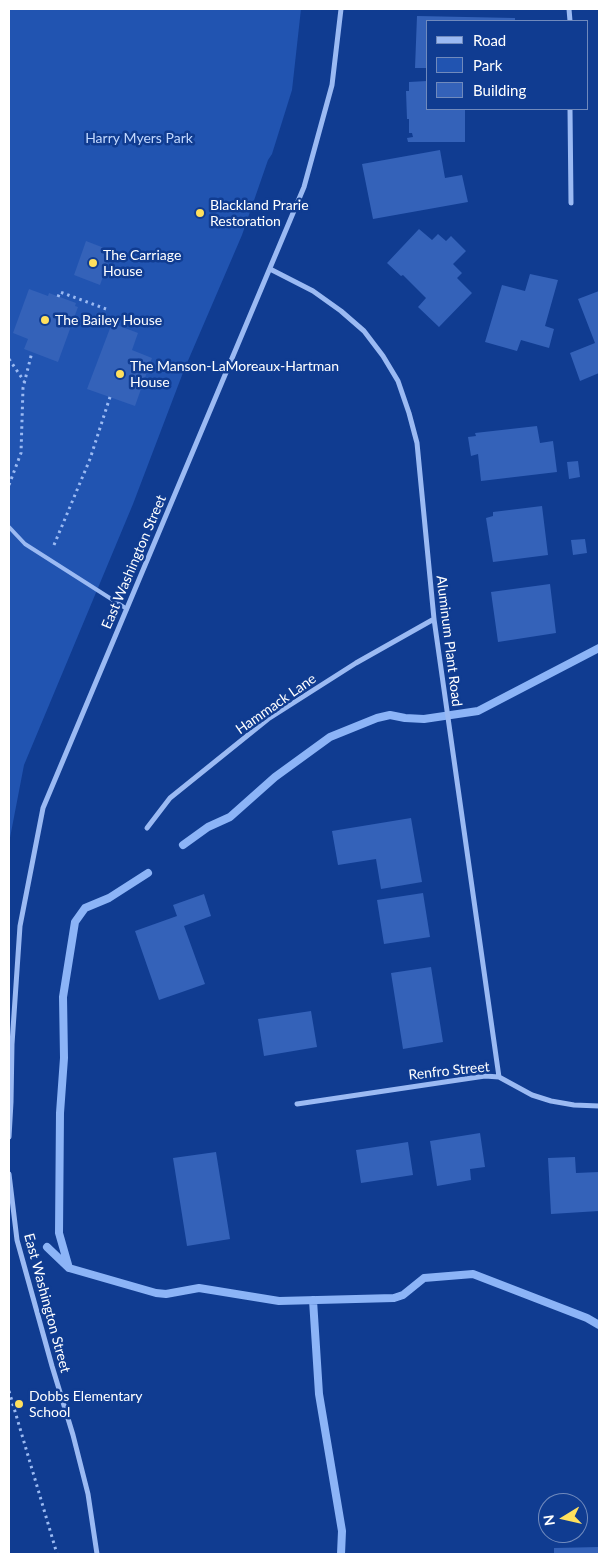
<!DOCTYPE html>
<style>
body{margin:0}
#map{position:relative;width:608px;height:1563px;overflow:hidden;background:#103c91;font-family:Lato,sans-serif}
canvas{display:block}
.frame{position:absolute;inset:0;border:10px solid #fff;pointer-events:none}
.legend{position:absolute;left:426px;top:20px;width:162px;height:90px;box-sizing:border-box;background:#103c91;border:1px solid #708abd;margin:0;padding:6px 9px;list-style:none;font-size:15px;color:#fff}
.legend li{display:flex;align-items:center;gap:10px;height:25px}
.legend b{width:25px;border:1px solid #708abd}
.north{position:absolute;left:538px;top:1493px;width:50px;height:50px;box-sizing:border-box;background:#103c91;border:1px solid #708abd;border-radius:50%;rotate:261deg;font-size:14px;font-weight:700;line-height:20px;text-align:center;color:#fff}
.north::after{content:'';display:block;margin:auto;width:18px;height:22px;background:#ffe05d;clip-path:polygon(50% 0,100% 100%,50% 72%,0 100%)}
</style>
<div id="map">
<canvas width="608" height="1563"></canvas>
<div class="frame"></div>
<ul class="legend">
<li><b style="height:6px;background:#9bbaf3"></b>Road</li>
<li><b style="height:14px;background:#2154b1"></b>Park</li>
<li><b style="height:14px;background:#3462b9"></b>Building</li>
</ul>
<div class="north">N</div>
</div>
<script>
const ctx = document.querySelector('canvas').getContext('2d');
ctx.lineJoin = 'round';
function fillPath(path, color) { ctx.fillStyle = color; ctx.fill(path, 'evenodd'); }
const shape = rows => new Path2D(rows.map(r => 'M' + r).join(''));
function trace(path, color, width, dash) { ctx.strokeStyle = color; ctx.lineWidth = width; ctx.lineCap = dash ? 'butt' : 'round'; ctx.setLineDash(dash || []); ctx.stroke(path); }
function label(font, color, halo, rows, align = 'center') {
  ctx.font = font + ' Lato,sans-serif'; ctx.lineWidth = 5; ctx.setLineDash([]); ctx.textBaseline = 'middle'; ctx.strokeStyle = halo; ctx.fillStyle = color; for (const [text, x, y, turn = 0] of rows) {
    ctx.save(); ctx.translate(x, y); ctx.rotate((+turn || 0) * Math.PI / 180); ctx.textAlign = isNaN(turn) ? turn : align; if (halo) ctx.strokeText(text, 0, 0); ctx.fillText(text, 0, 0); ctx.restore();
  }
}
const green = shape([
 [9,9,301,9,292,90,272,154,268,160,242,235,184,370,133,504,24,765,9,843]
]);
const stream = shape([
 [183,845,208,827,230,817,275,777,330,737,377,718,390,715,405,718,424,719,478,711,599,648],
 [47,1247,69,1268,156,1293,166,1294,199,1288,279,1301,394,1298,403,1295,424,1278,473,1274,587,1318,599,1325],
 [69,1268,59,1233,60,1113,64,1058,63,997,75,922,85,908,109,898,148,873],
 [313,1300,319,1394,342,1531,341,1554]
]);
const building = shape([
 [417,16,515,18,515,21,427,21,427,68,415,68],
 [427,81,427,109,465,109,465,142,408,142,407,138,413,137,412,133,409,133,409,119,407,119,406,91,409,91,409,82],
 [440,150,445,178,462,175,468,202,373,219,362,164],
 [419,229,432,240,438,234,446,241,451,236,466,251,453,264,462,273,457,278,472,293,439,327,418,307,426,298,403,275,401,276,387,263],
 [86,241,112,251,100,285,74,275],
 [530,274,558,280,545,326,554,329,549,348,521,340,517,351,485,342,502,285,525,291],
 [29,289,48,296,49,293,76,303,75,306,78,307,58,362,24,349,28,339,13,333],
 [599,291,599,373,580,381,570,353,595,343,578,299],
 [112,323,138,333,132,350,152,358,135,406,87,389],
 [537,426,540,443,553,441,557,472,481,481,478,454,471,456,468,437,476,436,475,433],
 [578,461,580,477,569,479,567,462],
 [542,506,548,555,493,562,486,518,493,516,493,512],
 [585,539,587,553,573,555,571,540],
 [550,584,556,633,498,642,491,592],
 [411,818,422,882,381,889,376,859,338,865,332,831],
 [423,893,430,937,384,944,377,900],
 [204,894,211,916,184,926,205,984,159,1000,135,931,177,916,173,905],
 [431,967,443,1042,403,1049,391,973],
 [311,1011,317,1047,264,1056,258,1019],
 [480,1133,485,1167,470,1169,471,1180,437,1186,430,1141],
 [408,1142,413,1175,361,1183,356,1150],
 [216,1152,230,1239,187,1246,173,1158],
 [575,1157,576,1173,599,1172,599,1211,551,1214,548,1158],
 [599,1547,599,1554,554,1554,554,1548]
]);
const path = shape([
 [58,297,60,292,106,309],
 [9,359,24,381],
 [9,485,21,453,23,388,32,352],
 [54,545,90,459,110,397],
 [9,1391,57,1554]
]);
const lane = shape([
 [9,527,25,544,127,609]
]);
const street = shape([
 [569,9,570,21],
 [570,109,571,203],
 [270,269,313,291,341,311,364,331,383,356,398,381,409,413,417,443,434,619,499,1077],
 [147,828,170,798,268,719,356,663,434,619],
 [297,1104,485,1076,499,1077,532,1095,551,1101,574,1105,599,1106],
 [9,1137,11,1102,12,1044,20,926,43,808,304,187,332,85,341,9],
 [9,1174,17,1240,52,1366,73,1435,88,1494,97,1554]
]);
const markers = [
 [200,213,5,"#ffe05d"],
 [93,263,5,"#ffe05d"],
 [45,320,5,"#ffe05d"],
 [120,374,5,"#ffe05d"],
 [19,1404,5,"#ffe05d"]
];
const parkNames = [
 ["Harry Myers Park",139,138]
];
const poiNames = [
 ["Blackland Prarie",210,205],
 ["Restoration",210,221],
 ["The Carriage",103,255],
 ["House",103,271],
 ["The Bailey House",55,320],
 ["The Manson-LaMoreaux-Hartman",130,366],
 ["House",130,382],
 ["Dobbs Elementary",29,1396],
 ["School",29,1412]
];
const streetNames = [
 ["East Washington Street",134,562,-67],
 ["Aluminum Plant Road",449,641,83],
 ["Hammack Lane",276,704,-35],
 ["Renfro Street",449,1071,-6],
 ["East Washington Street",47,1303,75]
];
fillPath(green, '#2154b1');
trace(stream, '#8cb4f7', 8);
fillPath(building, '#3462b9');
trace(path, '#9bbaf3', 3, [2.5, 4]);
trace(lane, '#9bbaf3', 4);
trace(street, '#9bbaf3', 5);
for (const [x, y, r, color] of markers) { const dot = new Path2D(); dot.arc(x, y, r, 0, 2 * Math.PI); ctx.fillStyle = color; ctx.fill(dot); trace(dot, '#103c91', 2); }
label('14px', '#c2d8fe', '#103c91', parkNames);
label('14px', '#fff', '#103c91', poiNames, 'left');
label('14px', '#fff', '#103c91', streetNames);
</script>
